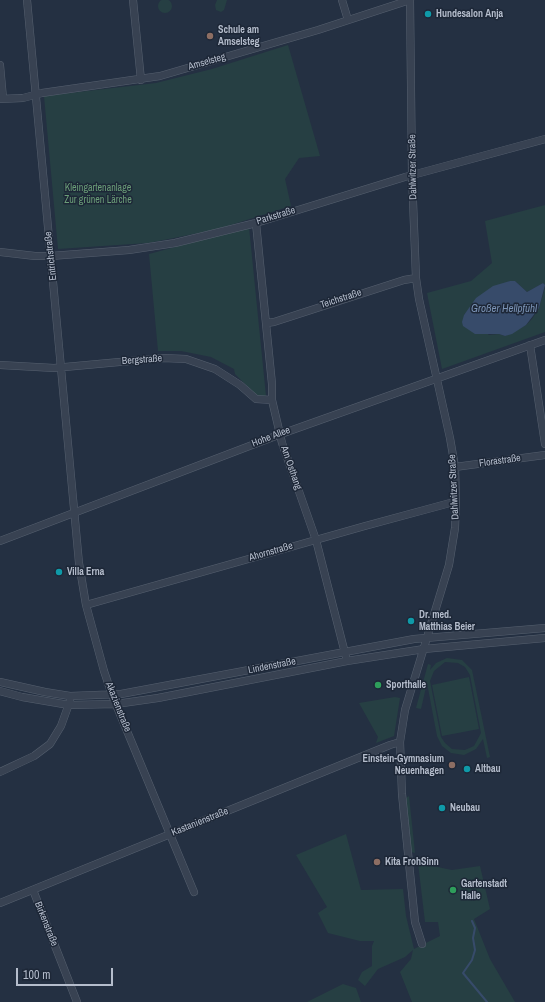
<!DOCTYPE html>
<meta charset="utf-8">
<style>
body{margin:0}
#map{position:relative;width:545px;height:1002px;overflow:hidden;background:#243042;font-family:"Archivo Narrow",sans-serif}
canvas{display:block}
.scale{position:absolute;left:16px;top:968px;width:97px;height:18px;box-sizing:border-box;border:2px solid #b5bdcc;border-top:0;padding-left:5px;font-size:12px;line-height:14px;white-space:nowrap;color:#b5bdcc;-webkit-text-stroke:3px #1d2737;paint-order:stroke}
</style>
<div id="map">
<canvas width="545" height="1002"></canvas>
<div class="scale">100 m</div>
</div>
<script>
const ctx = document.querySelector('canvas').getContext('2d');
ctx.lineJoin = 'round';
function fillPath(path, color) { ctx.fillStyle = color; ctx.fill(path, 'evenodd'); }
const shape = rows => new Path2D(rows.map(r => 'M' + r).join(''));
function trace(path, color, width, dash) { ctx.strokeStyle = color; ctx.lineWidth = width; ctx.lineCap = dash ? 'butt' : 'round'; ctx.setLineDash(dash || []); ctx.stroke(path); }
function label(font, color, halo, rows, align = 'center') {
  ctx.font = font + ' "Archivo Narrow",sans-serif'; ctx.lineWidth = 3; ctx.setLineDash([]); ctx.textBaseline = 'middle'; ctx.strokeStyle = halo; ctx.fillStyle = color; for (const [text, x, y, turn = 0] of rows) {
    ctx.save(); ctx.translate(x, y); ctx.rotate((+turn || 0) * Math.PI / 180); ctx.textAlign = isNaN(turn) ? turn : align; if (halo) ctx.strokeText(text, 0, 0); ctx.fillText(text, 0, 0); ctx.restore();
  }
}
const green = shape([
 '158 6a7 7 0 1 1 14 0a7 7 0 1 1-14 0Z',
 [217,0,227,0,224,10,221,12,216,10,215,5],
 [288,45,320,156,299,158,285,179,291,206,218,229,174,238,148,243,58,249,44,96,156,83,212,69],
 [545,205,545,285,543,283,527,292,515,281,510,281,470,308,464,315,489,335,499,334,505,336,526,325,532,319,539,308,545,287,545,332,442,369,427,293,471,281,492,263,485,221],
 [249,227,266,396,257,396,235,374,234,369,211,357,181,351,158,351,149,254],
 [447,658,462,660,472,670,490,757,487,758,483,739,476,749,464,755,451,753,442,746,437,736,427,683,421,709,416,708,428,664,431,665,430,670,436,663],
 [445,662,458,663,465,667,470,675,481,733,474,746,465,750,452,749,445,743,441,737,430,681,434,671],
 [469,677,479,729,442,736,432,685],
 [395,697,400,698,394,736,376,743,378,737,359,703],
 [409,796,415,853,411,852,406,798],
 [346,834,361,890,403,889,406,916,414,949,440,936,438,922,425,922,418,863,452,870,480,866,490,909,474,919,490,959,515,1002,412,1002,400,972,411,959,413,950,405,957,378,969,365,986,358,980,362,972,372,966,372,946,374,941,360,941,328,933,318,913,327,907,296,855],
 [343,984,356,988,361,1002,307,1002]
]);
const water = shape([
 [510,281,515,281,527,292,543,283,545,285,539,308,526,325,512,334,505,336,499,334,475,334,463,326,462,322,464,315,476,298,493,286]
]);
const stream = shape([
 [472,921,475,928,473,938,475,950,472,960,463,973,487,1002]
]);
const minor = shape([
 [27,0,79,563,86,605,104,671,112,695,194,892],
 [133,0,141,80],
 [342,0,348,20],
 [410,0,412,175,416,278,419,299,450,438,455,467,456,502,455,528,449,565,405,710,400,742,402,794,415,922,422,944],
 [0,65,3,98],
 [0,99,23,98,42,93,160,76,318,30,410,0],
 [256,223,272,384,272,400,282,443,316,540,346,657],
 [0,252,35,256,51,256,129,250,175,243,256,223,405,177,545,139],
 [266,323,274,322,404,280,416,278],
 [530,345,545,444],
 [0,365,54,368,163,358,186,359,215,369,240,385,256,399,272,400],
 [455,467,545,455],
 [0,541,281,434,545,340],
 [86,605,365,526,450,503,456,502],
 [0,682,45,692,70,696,121,694,414,639,545,628],
 [0,691,22,697,69,705,116,704,158,698,347,661,424,649,545,638],
 [0,772,34,756,50,744,61,726,70,701],
 [33,890,77,1002],
 [0,903,390,745,400,742]
]);
const markers = [
 [428,14,4,"#0f9aa8"],
 [210,36,4,"#8d6e63"],
 [59,572,4,"#0f9aa8"],
 [411,621,4,"#0f9aa8"],
 [378,685,4,"#2e9e5b"],
 [452,765,4,"#8d6e63"],
 [467,769,4,"#0f9aa8"],
 [442,808,4,"#0f9aa8"],
 [377,862,4,"#8d6e63"],
 [453,890,4,"#2e9e5b"]
];
const poiNames = [
 ["Hundesalon Anja",436,14],
 ["Schule am",218,30],
 ["Amselsteg",218,42],
 ["Villa Erna",67,572],
 ["Dr. med.",419,615],
 ["Matthias Beier",419,627],
 ["Sporthalle",386,685],
 ["Einstein-Gymnasium",444,759,"right"],
 ["Neuenhagen",444,771,"right"],
 ["Altbau",475,769],
 ["Neubau",450,808],
 ["Kita FrohSinn",385,862],
 ["Gartenstadt",461,884],
 ["Halle",461,896]
];
const streetNames = [
 ["Amselsteg",207,62,-16],
 ["Dahlwitzer Straße",413,167,-91],
 ["Parkstraße",276,216,-17],
 ["Entrichstraße",51,256,-96],
 ["Teichstraße",341,299,-18],
 ["Bergstraße",142,360,-4],
 ["Hohe Allee",271,437,-21],
 ["Florastraße",500,461,-8],
 ["Am Osthang",291,468,71],
 ["Dahlwitzer Straße",454,487,-93],
 ["Ahornstraße",271,552,-16],
 ["Lindenstraße",272,666,-11],
 ["Akazienstraße",118,707,68],
 ["Kastanienstraße",200,822,-22],
 ["Birkenstraße",46,924,68]
];
const parkNames = [
 ["Kleingartenanlage",98,188],
 ["Zur grünen Lärche",98,200]
];
const waterNames = [
 ["Großer Hellpfühl",504,309]
];
fillPath(green, '#263f43');
fillPath(water, '#374b6a');
trace(stream, '#374b6a', 2);
trace(minor, '#56606f', 8);
trace(minor, '#384252', 7);
for (const [x, y, r, color] of markers) { const dot = new Path2D(); dot.arc(x, y, r, 0, 2 * Math.PI); ctx.fillStyle = color; ctx.fill(dot); trace(dot, '#1d2737', 1.5); }
label('bold 10px', '#b5bdcc', '#1d2737', poiNames, 'left');
label('10px', '#b5bdcc', '#1d2737', streetNames);
label('10px', '#6b9e78', '#1d2737', parkNames);
label('italic 11px', '#7b93b5', '#1d2737', waterNames);
</script>
